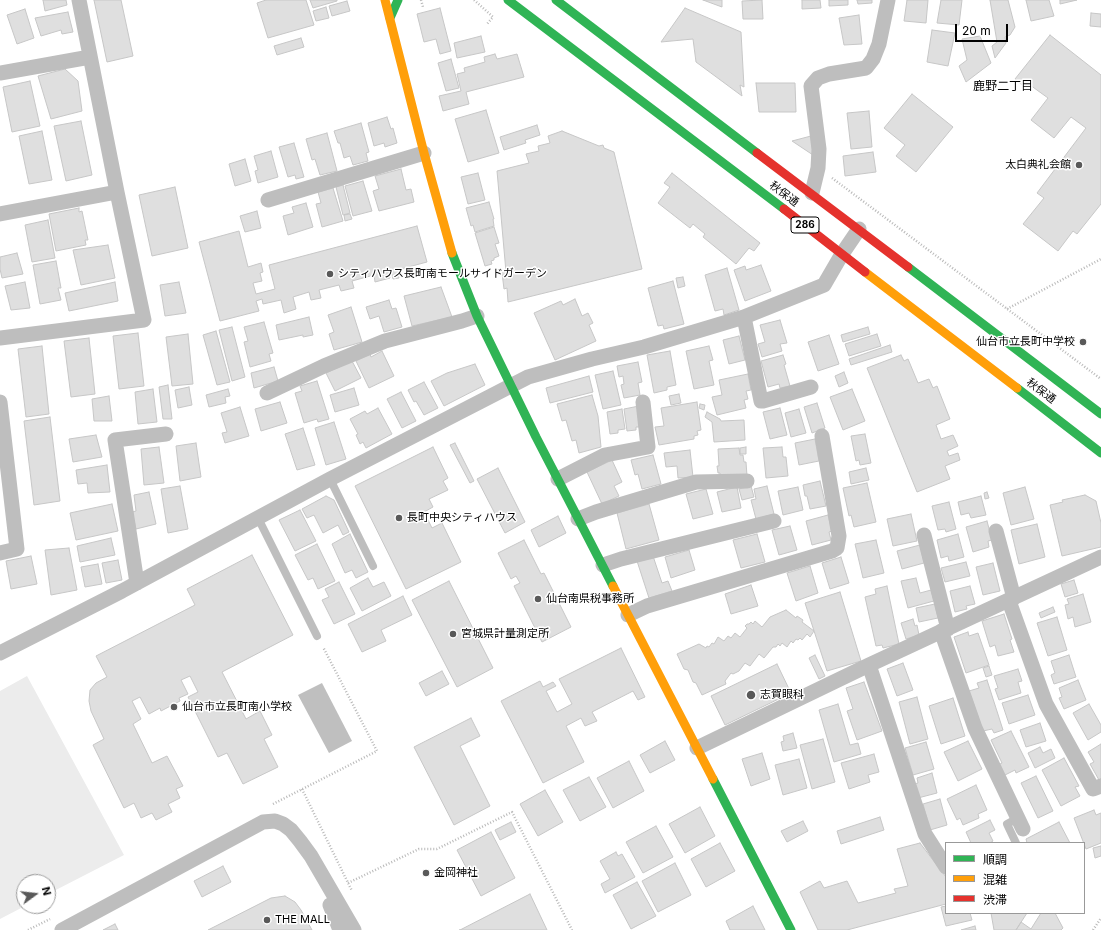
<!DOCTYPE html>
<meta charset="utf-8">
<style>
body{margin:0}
#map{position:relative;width:1101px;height:930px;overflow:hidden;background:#fff;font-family:Inter,"Noto Sans JP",sans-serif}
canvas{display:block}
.legend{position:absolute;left:945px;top:842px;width:140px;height:72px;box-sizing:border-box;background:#fff;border:1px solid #999;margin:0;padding:5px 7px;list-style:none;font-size:12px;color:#000}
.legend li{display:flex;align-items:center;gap:8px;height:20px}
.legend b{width:20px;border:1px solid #999}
.north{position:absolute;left:16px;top:874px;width:40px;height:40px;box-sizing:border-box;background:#fff;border:1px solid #999;border-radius:50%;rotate:75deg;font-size:11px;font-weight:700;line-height:16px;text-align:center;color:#000}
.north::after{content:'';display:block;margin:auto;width:14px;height:18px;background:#595959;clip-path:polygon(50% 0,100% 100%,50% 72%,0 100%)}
.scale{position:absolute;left:955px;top:24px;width:53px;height:18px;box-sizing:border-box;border:2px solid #000;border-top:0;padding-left:5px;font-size:12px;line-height:14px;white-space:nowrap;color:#000;-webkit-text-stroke:3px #fff;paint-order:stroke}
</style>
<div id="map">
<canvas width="1101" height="930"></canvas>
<ul class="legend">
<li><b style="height:5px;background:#30b455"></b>順調</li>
<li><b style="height:5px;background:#ff9f0a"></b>混雑</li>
<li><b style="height:5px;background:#e5322d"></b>渋滞</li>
</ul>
<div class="north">N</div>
<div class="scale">20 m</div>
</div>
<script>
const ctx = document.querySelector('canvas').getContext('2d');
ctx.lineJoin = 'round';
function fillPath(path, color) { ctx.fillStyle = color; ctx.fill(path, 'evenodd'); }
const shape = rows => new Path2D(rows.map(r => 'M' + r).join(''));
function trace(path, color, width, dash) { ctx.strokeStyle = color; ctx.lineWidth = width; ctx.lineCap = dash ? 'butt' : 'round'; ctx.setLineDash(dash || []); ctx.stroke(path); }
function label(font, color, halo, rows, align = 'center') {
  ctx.font = font + ' Inter,"Noto Sans JP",sans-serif'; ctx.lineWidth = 3; ctx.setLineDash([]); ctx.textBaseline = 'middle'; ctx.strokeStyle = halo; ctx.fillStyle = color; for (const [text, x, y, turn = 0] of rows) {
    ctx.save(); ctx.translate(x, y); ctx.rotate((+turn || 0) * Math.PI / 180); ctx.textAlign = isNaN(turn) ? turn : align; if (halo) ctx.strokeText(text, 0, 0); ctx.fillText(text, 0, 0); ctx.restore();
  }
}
const green = shape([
 [27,676,124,855,48,894,48,882,24,882,24,906,25,906,0,919,0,691]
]);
const water = shape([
 [322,683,352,741,329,753,298,695]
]);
const building = shape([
 [43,0,66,0,67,5,45,11,43,0],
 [94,0,121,0,133,56,107,62,94,0],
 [266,0,306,0,314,25,268,38,257,3,266,0],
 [310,0,337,0,337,1,313,8,310,0],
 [703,0,722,0,722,7,703,0],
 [762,0,763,19,743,19,742,1,762,0],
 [802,0,820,0,821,8,802,9,802,0],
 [829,0,848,0,848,5,829,6,829,0],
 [857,0,872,0,872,3,858,4,857,0],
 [907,0,928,0,926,23,904,21,907,0],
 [941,0,962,0,959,25,937,23,941,0],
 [990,0,1008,0,1015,27,1010,35,1005,37,1006,43,995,58,992,46,997,42,990,0],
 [1026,0,1049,0,1054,16,1031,21,1026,0],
 [1060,0,1077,0,1060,4,1060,0],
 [347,1,350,11,332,16,329,6,347,1],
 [326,7,329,18,316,21,313,11,326,7],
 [440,8,451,51,440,54,436,39,424,42,417,14,440,8],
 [685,8,741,32,744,87,740,85,742,96,696,62,693,39,661,42,685,8],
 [25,9,34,38,17,44,7,15,25,9],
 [68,12,73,32,62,34,61,30,41,36,35,18,68,12],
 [1091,13,1101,14,1101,27,1090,26,1091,13],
 [859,15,862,44,844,45,839,18,859,15],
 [932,30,955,33,948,66,927,62,932,30],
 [1050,35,1101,75,1101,204,1077,234,1073,231,1058,251,1023,224,1044,198,1037,193,1086,128,1071,117,1054,138,1031,120,1048,98,1030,85,1027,89,1015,79,1050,35],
 [481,36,485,52,457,58,454,43,481,36],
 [980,36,991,63,966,82,959,66,967,60,962,39,980,36],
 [301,38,304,47,277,55,274,46,301,38],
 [495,54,497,59,517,54,524,77,466,92,469,104,443,111,439,96,461,91,457,74,465,72,464,68,485,62,484,57,495,54],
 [451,59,459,88,446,91,438,63,451,59],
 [65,69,78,81,82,111,51,119,38,76,65,69],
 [30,81,40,126,12,132,3,87,30,81],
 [756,83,795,83,796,112,759,112,756,83],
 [912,94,953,127,916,172,896,156,905,145,884,128,912,94],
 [486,110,499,153,468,162,455,119,486,110],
 [869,111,872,147,851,149,847,113,869,111],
 [387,117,391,129,393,128,397,143,385,147,384,143,374,146,368,123,387,117],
 [81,121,92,175,66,181,54,126,81,121],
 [361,123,369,152,366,153,368,161,353,165,350,156,344,158,340,143,338,143,334,131,361,123],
 [537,125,540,135,525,140,526,143,504,150,500,137,537,125],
 [42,131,52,180,29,184,19,136,42,131],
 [562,131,599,146,603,145,604,148,614,152,642,269,508,302,507,288,504,289,502,273,506,272,497,171,529,163,526,154,539,151,538,146,550,143,548,136,562,131],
 [327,133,337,171,320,175,315,159,312,160,306,139,327,133],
 [811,136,813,155,792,141,811,136],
 [294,143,304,177,296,179,295,175,288,177,279,147,294,143],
 [271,151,278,177,258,183,255,171,258,170,254,156,271,151],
 [873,152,876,172,845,176,843,156,873,152],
 [245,159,251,181,235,186,229,164,245,159],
 [401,169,406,190,411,189,414,202,379,211,373,191,379,189,375,176,401,169],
 [478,173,485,200,468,204,461,177,478,173],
 [672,173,760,243,754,251,749,248,736,264,703,237,705,234,693,224,690,228,658,203,670,187,664,183,672,173],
 [363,181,372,211,353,216,345,186,363,181],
 [343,185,350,213,343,215,336,187,343,185],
 [175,187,188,248,152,256,139,195,175,187],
 [333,188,343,221,322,227,316,204,321,203,318,192,333,188],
 [489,202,494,219,493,219,494,226,475,232,473,225,471,226,466,208,489,202],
 [306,203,313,227,288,235,283,216,294,213,292,207,306,203],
 [79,208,79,212,82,211,88,240,85,240,86,245,56,251,49,214,79,208],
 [257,211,261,228,245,232,240,216,257,211],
 [350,214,352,219,345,221,344,215,350,214],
 [48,220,55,258,32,262,25,225,48,220],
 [417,226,427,262,397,270,399,278,393,279,391,271,388,272,390,278,375,282,374,275,352,281,354,288,341,291,339,285,319,290,321,298,311,300,309,292,293,297,296,309,284,313,281,300,263,304,262,299,256,301,259,311,220,321,199,242,239,231,248,267,261,263,263,272,260,273,262,281,253,283,256,294,275,289,269,265,417,226],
 [494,227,499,243,495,244,499,256,494,258,494,260,491,261,492,264,485,266,475,233,494,227],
 [108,245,115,278,81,285,73,250,108,245],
 [17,253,23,274,2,278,0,269,0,257,17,253],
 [56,261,61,288,58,288,61,300,40,304,33,265,56,261],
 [761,265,771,291,745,301,734,270,745,266,746,270,761,265],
 [727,268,739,310,724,315,723,309,715,311,705,275,727,268],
 [683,277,685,286,678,288,676,278,683,277],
 [673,281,684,324,664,329,663,325,658,326,648,288,673,281],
 [25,282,30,308,11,310,5,286,25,282],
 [115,282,118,301,69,311,65,293,115,282],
 [179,282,186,313,165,316,160,285,179,282],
 [441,287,452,317,412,326,404,296,441,287],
 [575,299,582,316,588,313,593,323,589,325,596,341,555,360,534,313,561,301,563,305,575,299],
 [389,300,392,309,396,308,402,327,384,332,379,316,370,319,366,307,389,300],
 [351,307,362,342,334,350,329,334,334,332,328,315,351,307],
 [309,317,313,335,303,337,303,335,279,340,276,325,309,317],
 [780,320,787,343,780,344,782,351,762,357,758,344,765,342,760,325,780,320],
 [264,322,273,353,269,354,271,361,250,367,244,342,248,341,244,327,264,322],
 [232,327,245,377,232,381,219,330,232,327],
 [868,327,870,334,843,342,841,335,868,327],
 [216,331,230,382,217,385,203,335,216,331],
 [138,333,144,386,119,389,113,336,138,333],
 [188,334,193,384,172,386,166,337,188,334],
 [877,334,881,346,849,356,845,344,877,334],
 [829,335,839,364,818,371,808,342,829,335],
 [739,336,745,360,729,364,723,340,739,336],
 [89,338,95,394,71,397,64,341,89,338],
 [890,345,892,352,851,365,849,359,890,345],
 [42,346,49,414,26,417,18,349,42,346],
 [709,346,713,360,709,361,714,385,694,389,686,351,709,346],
 [382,351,394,376,369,388,356,361,370,354,371,357,382,351],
 [670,351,676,385,667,387,667,390,654,393,647,355,670,351],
 [783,355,786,364,784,365,790,386,780,388,779,384,768,387,761,361,783,355],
 [901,355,904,361,908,359,918,383,929,379,933,388,937,386,950,419,936,425,941,439,953,435,958,446,947,451,949,456,958,453,960,460,945,466,950,479,917,492,867,368,901,355],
 [352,361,361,378,335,391,326,373,352,361],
 [638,362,642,382,638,383,640,395,624,398,621,385,624,384,623,376,619,377,617,366,638,362],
 [475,364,485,385,444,406,431,381,447,373,475,364],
 [274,367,278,381,254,388,251,373,274,367],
 [613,371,621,405,603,409,595,375,613,371],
 [844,372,848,383,839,387,835,376,844,372],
 [748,374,751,390,746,391,748,399,744,400,746,408,717,415,712,397,722,395,719,380,748,374],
 [589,376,593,392,550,403,546,388,589,376],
 [317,381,329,419,318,422,317,419,304,423,295,393,302,391,300,386,317,381],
 [424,382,438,408,424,415,416,401,414,402,408,390,424,382],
 [168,385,172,419,163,419,159,387,168,385],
 [189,387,192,405,178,408,175,390,189,387],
 [354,388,359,405,335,412,330,395,354,388],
 [153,389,157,422,138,424,135,392,153,389],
 [228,389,230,396,225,397,226,403,209,407,206,395,228,389],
 [852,389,865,421,843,430,830,397,852,389],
 [401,392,416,421,402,428,387,399,401,392],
 [679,394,681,403,671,405,669,396,679,394],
 [592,395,598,416,601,447,579,453,576,440,572,441,566,420,562,421,557,404,592,395],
 [109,396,112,421,94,421,92,399,109,396],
 [280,402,287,423,261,431,255,409,280,402],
 [697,402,701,430,697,431,698,435,694,436,694,439,659,445,655,427,664,426,661,408,697,402],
 [817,403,825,428,812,433,804,407,817,403],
 [700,404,705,405,704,410,699,408,700,404],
 [639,406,642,427,636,427,636,430,627,431,624,409,639,406],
 [240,407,249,436,225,443,222,433,227,432,221,413,240,407],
 [378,408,392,434,366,448,363,442,360,444,356,435,358,434,350,419,365,411,367,414,378,408],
 [780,408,787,435,770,439,763,412,780,408],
 [622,409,625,429,618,430,618,433,610,434,607,412,622,409],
 [799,409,806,433,791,437,785,413,799,409],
 [707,412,720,419,721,421,744,420,745,440,714,442,712,422,705,417,707,412],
 [50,417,60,501,34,505,24,421,50,417],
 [334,422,346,459,326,465,315,428,334,422],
 [303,428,315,465,297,470,285,434,303,428],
 [865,434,871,463,860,465,859,460,856,461,851,436,865,434],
 [96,435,102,457,73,462,69,439,96,435],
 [815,439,819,461,799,465,795,443,815,439],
 [196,443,201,477,180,481,176,446,196,443],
 [455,443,474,481,470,483,450,445,455,443],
 [159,447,164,483,144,485,141,449,159,447],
 [433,447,448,478,443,481,448,490,429,499,433,507,424,512,432,528,442,523,461,562,406,589,355,486,433,447],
 [746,447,746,454,740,454,740,448,746,447],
 [782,447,783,457,786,457,788,476,766,478,763,448,782,447],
 [739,448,740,455,743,455,744,462,746,462,747,476,720,478,720,473,718,473,717,466,719,466,718,449,739,448],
 [690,450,693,477,678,478,677,466,666,467,664,453,690,450],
 [653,455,661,484,642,489,638,474,635,475,631,460,653,455],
 [612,460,622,482,614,486,619,496,602,504,587,472,612,460],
 [107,465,110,492,88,493,87,483,78,484,76,470,107,465],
 [498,468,525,522,505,533,477,479,498,468],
 [866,468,869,480,851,484,849,472,866,468],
 [820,481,826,506,810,509,807,496,805,496,803,485,820,481],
 [867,483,876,522,854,527,851,515,849,516,843,488,867,483],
 [180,486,188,529,168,533,161,489,180,486],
 [751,486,754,497,742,500,739,489,751,486],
 [767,486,774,514,756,519,751,500,756,499,754,489,767,486],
 [737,487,741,508,722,512,717,492,737,487],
 [798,487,803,510,783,515,778,491,798,487],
 [1025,487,1034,519,1011,525,1003,493,1025,487],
 [706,489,713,514,693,519,686,494,706,489],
 [149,492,156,524,136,529,132,512,136,511,134,495,149,492],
 [987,492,989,498,985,499,984,493,987,492],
 [1085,495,1096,501,1101,523,1101,547,1062,556,1050,505,1063,502,1062,500,1085,495],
 [326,496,334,500,349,532,343,535,338,525,323,533,314,515,307,518,302,509,326,496],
 [981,496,986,515,971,518,969,513,961,515,958,502,981,496],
 [949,502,956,529,946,532,945,529,938,530,932,506,949,502],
 [112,504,118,531,76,540,70,513,112,504],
 [649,504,659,540,626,549,617,513,649,504],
 [300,510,316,541,295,551,279,520,300,510],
 [911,514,917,541,893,546,887,519,911,514],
 [828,515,832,531,829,532,831,540,812,545,806,521,828,515],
 [558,516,566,533,539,547,531,530,558,516],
 [987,521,992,540,988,541,989,547,973,552,966,527,987,521],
 [1037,524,1045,557,1019,564,1011,530,1037,524],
 [790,526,797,550,779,555,772,530,790,526],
 [350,534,368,572,356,578,352,570,345,573,332,544,350,534],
 [757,534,765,562,741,568,733,540,757,534],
 [958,534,964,557,949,561,948,556,941,558,937,540,958,534],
 [111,538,115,555,80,562,77,546,111,538],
 [524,540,541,574,544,573,571,627,542,642,514,586,520,583,516,576,511,579,498,553,524,540],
 [876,540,884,573,863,578,855,544,876,540],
 [317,544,335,581,318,589,313,578,308,580,295,555,317,544],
 [920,545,924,563,902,569,897,551,920,545],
 [69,548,77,590,51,595,45,550,69,548],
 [689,550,695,570,671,578,665,557,689,550],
 [252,555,293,635,222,672,246,719,260,711,272,735,264,739,278,767,243,784,227,753,218,757,188,697,198,692,190,676,181,680,188,694,179,698,180,701,161,711,160,708,149,714,140,697,132,701,141,719,133,724,152,763,167,756,183,786,176,789,180,798,168,804,172,812,156,820,152,813,141,818,134,803,124,808,93,745,104,739,91,711,89,701,90,690,96,683,107,677,96,656,195,605,187,589,252,555],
 [31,556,37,584,11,589,6,561,31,556],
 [653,556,662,583,668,581,672,591,649,598,637,561,653,556],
 [841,557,849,583,830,589,822,563,841,557],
 [118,560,122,580,106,583,102,563,118,560],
 [966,562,970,576,945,582,941,568,966,562],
 [993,563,1000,591,983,595,976,567,993,563],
 [98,564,102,584,85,587,81,567,98,564],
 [810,566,818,593,796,601,787,573,810,566],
 [368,578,373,587,384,582,391,596,362,611,350,588,368,578],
 [916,578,920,593,931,590,934,601,908,608,901,581,916,578],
 [1074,580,1078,593,1065,597,1061,584,1074,580],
 [449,581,493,668,457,687,412,600,449,581],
 [339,582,355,614,334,624,322,600,329,597,325,589,339,582],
 [751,585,758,606,731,614,725,594,751,585],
 [887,586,899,644,883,648,882,645,876,646,865,597,876,594,875,589,887,586],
 [970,586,975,604,966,606,967,609,955,612,950,591,970,586],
 [840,592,861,661,827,671,805,603,840,592],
 [1083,594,1091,622,1075,627,1073,617,1068,619,1065,605,1069,604,1067,599,1083,594],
 [403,596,412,615,381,630,386,641,362,652,348,624,403,596],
 [935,604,938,618,919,622,916,608,935,604],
 [1053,607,1055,612,1041,618,1039,613,1053,607],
 [786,610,796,618,797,616,803,620,802,622,814,631,810,637,807,634,802,640,800,638,798,640,796,639,793,643,791,641,787,647,782,643,780,646,778,644,776,647,773,647,764,658,759,654,750,666,745,663,739,671,733,674,731,673,725,681,726,684,702,695,696,683,693,682,688,670,684,669,677,654,699,644,706,648,707,646,709,647,712,643,714,644,718,637,724,641,728,636,731,638,735,633,740,637,747,628,745,626,747,624,749,624,751,622,753,624,755,621,762,627,770,617,786,610],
 [1004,614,1012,639,1010,640,1014,652,998,656,995,645,990,647,982,621,1004,614],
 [1057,617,1067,650,1048,656,1037,623,1057,617],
 [913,619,915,626,917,625,919,635,906,639,901,623,913,619],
 [968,632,969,636,978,633,989,665,966,673,954,637,968,632],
 [621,648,645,697,638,700,633,691,592,712,597,721,585,726,581,718,566,726,584,762,543,783,501,701,540,681,543,687,553,682,556,686,546,691,557,712,572,704,559,679,621,648],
 [815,655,825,676,819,679,809,658,815,655],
 [1069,655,1076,677,1054,684,1051,675,1055,673,1051,661,1069,655],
 [903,663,913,690,897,696,887,669,903,663],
 [777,664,791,693,725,725,711,696,777,664],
 [989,666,992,675,986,677,983,668,989,666],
 [1018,669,1022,681,1018,682,1021,693,999,700,995,689,998,688,994,676,1018,669],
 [442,671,449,684,426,696,419,683,442,671],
 [987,680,1003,730,994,733,992,729,983,731,969,691,979,688,977,683,987,680],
 [1078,680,1086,700,1064,709,1059,698,1062,697,1059,688,1078,680],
 [864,682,882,731,857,740,847,711,853,709,846,688,864,682],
 [1028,695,1035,715,1009,724,1002,703,1028,695],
 [917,697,928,739,910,744,899,702,917,697],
 [953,698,965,736,941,744,929,706,953,698],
 [838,704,850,745,858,743,861,754,834,762,819,710,838,704],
 [1089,704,1101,725,1101,732,1088,740,1073,713,1089,704],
 [471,718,480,736,460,746,490,806,454,825,414,747,471,718],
 [1040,723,1046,741,1026,747,1020,730,1040,723],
 [1011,731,1029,767,1016,773,1015,770,1003,776,998,765,1002,763,991,740,1011,731],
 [793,733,797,748,783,751,781,742,784,741,783,736,793,733],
 [823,739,835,782,812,789,800,745,823,739],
 [665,741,675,760,650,773,640,755,665,741],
 [968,741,982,769,958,781,944,752,968,741],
 [926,742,934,769,913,775,905,748,926,742],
 [1101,744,1101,778,1099,780,1090,764,1094,762,1088,752,1101,744],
 [1040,747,1043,753,1051,749,1055,758,1035,768,1028,753,1040,747],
 [762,753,770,779,751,786,742,759,762,753],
 [874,754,879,772,868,775,870,782,849,789,841,763,874,754],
 [1064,758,1079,786,1075,787,1080,796,1061,806,1042,770,1064,758],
 [799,759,807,788,783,795,775,765,799,759],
 [629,761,644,791,613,808,597,778,629,761],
 [932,773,937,793,918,798,914,784,918,783,917,778,932,773],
 [1036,776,1053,811,1038,818,1021,783,1036,776],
 [589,777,606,807,580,821,563,790,589,777],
 [976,785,987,810,978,814,979,818,963,825,960,818,957,820,947,799,976,785],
 [545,790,563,822,538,836,520,804,545,790],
 [940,799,947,825,930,830,923,804,940,799],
 [700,807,715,836,685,853,669,824,700,807],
 [1094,810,1096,815,1101,813,1101,843,1086,849,1074,818,1094,810],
 [880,817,884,830,841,844,837,831,880,817],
 [990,820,995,830,989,833,993,841,990,843,971,843,966,832,990,820],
 [803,821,808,831,787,842,781,831,803,821],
 [511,822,516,832,500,840,495,830,511,822],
 [1059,822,1070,843,1027,843,1026,839,1059,822],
 [656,826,673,857,643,873,626,842,656,826],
 [491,832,515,878,481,896,457,850,491,832],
 [720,843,735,871,706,887,691,859,720,843],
 [920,843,946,877,946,904,847,930,818,930,800,892,820,881,824,888,847,881,858,903,896,893,894,889,908,886,897,849,920,843],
 [1101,846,1101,856,1095,858,1093,848,1101,846],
 [616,852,618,856,622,854,635,877,605,893,601,884,610,879,600,861,616,852],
 [675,863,691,895,658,912,642,881,675,863],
 [223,866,231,882,202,897,194,881,223,866],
 [637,882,656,916,631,929,613,895,637,882],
 [530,894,547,930,459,930,460,930,530,894],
 [285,896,295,902,301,910,312,930,208,930,271,898,285,896],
 [753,906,765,930,730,930,726,921,753,906],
 [946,906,946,913,970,913,972,920,946,926,941,907,946,906],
 [991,913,1027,913,1016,930,994,930,991,913],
 [1041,913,1055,913,1063,928,1061,930,1016,930,1021,922,1031,929,1041,913],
 [115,924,118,930,103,930,115,924],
 [975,926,976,930,961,930,975,926]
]);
const path = shape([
 [421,0,423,7],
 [474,0,493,17,487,24],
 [832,178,1101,379],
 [1007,309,1101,259],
 [302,789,352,891],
 [273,804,377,751,323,647],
 [348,883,419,849,437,849,512,812,572,930],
 [28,930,50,919],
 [1093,930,1101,918]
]);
const lane = shape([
 [330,479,373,566],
 [258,518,317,636],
 [1016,843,1007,824,1018,818]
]);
const street = shape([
 [0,73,90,57],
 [812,193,818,168,819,149,811,86,818,78,829,74,866,68,873,59,879,44,888,0],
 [268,200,424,153],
 [0,214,117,192],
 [744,317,761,401,763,401,811,387],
 [0,338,144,320,117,192,79,0],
 [267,393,324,366,385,341,462,321,477,316],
 [0,402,17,549,0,553],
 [558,479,605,455,648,447,643,402],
 [578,519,596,512,696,482,747,481],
 [996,531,1014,598],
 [924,535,948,629],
 [603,565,621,559,774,521],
 [137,583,115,440,166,434],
 [1009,601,1046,704,1093,789,1101,786],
 [628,615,647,606,832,551,837,548,839,536,822,436],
 [941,631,975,728,1023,829],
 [0,653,122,591,330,479,528,377,592,359,644,347,744,317,824,285,842,254,859,229],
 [869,665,925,834,946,867],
 [697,748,869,665,1101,557],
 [330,905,340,930],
 [62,930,263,822,275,821,283,824,291,830,300,841,311,856,354,930]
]);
const fast = shape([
 [508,0,784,209],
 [556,0,757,153],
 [390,18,398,0],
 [452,253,477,316,536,437,613,586],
 [908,267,1101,414],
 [1017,388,1101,453],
 [713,779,791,930]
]);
const slow = shape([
 [385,0,424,153,452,253],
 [865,272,1017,388],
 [613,586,713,779]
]);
const jam = shape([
 [757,153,908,267],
 [784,209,865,272]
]);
const markers = [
 [1079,165,4,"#595959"],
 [330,274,4,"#595959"],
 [1083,342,4,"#595959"],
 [399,518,4,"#595959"],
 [538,599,4,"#595959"],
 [453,634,4,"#595959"],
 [751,695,5,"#595959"],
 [174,707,4,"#595959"],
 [426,873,4,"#595959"],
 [267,920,4,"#595959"]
];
const shields = [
 [805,225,28]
];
const shieldNames = [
 ["286",805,225]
];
const poiNames = [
 ["太白典礼会館",1071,165,"right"],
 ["シティハウス長町南モールサイドガーデン",338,274],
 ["仙台市立長町中学校",1075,342,"right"],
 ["長町中央シティハウス",407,518],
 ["仙台南県税事務所",546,599],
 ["宮城県計量測定所",461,634],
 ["志賀眼科",760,695],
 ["仙台市立長町南小学校",182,707],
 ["金岡神社",434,873],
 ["THE MALL",275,920]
];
const streetNames = [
 ["秋保通",784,194,37],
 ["秋保通",1041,391,37]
];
const neighbourhoodNames = [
 ["鹿野二丁目",1003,86]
];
fillPath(green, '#ececec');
fillPath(water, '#bfbfbf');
fillPath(building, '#dfdfdf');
trace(building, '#c7c7c7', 1);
trace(path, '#b9b9b9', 2.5, [1, 2]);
trace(lane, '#bebebe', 8);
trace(street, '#bebebe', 15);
trace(fast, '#30b455', 9);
trace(slow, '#ff9f0a', 9);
trace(jam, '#e5322d', 9);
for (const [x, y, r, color] of markers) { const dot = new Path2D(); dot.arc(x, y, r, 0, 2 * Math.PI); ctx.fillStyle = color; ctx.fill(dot); trace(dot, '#fff', 1.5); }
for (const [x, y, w] of shields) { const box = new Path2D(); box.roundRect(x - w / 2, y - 8, w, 16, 3); ctx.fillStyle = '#fff'; ctx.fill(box); trace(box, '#000', 1); }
label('bold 10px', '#000', null, shieldNames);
label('11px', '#000', '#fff', poiNames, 'left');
label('11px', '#000', '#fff', streetNames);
label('12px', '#000', '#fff', neighbourhoodNames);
</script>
